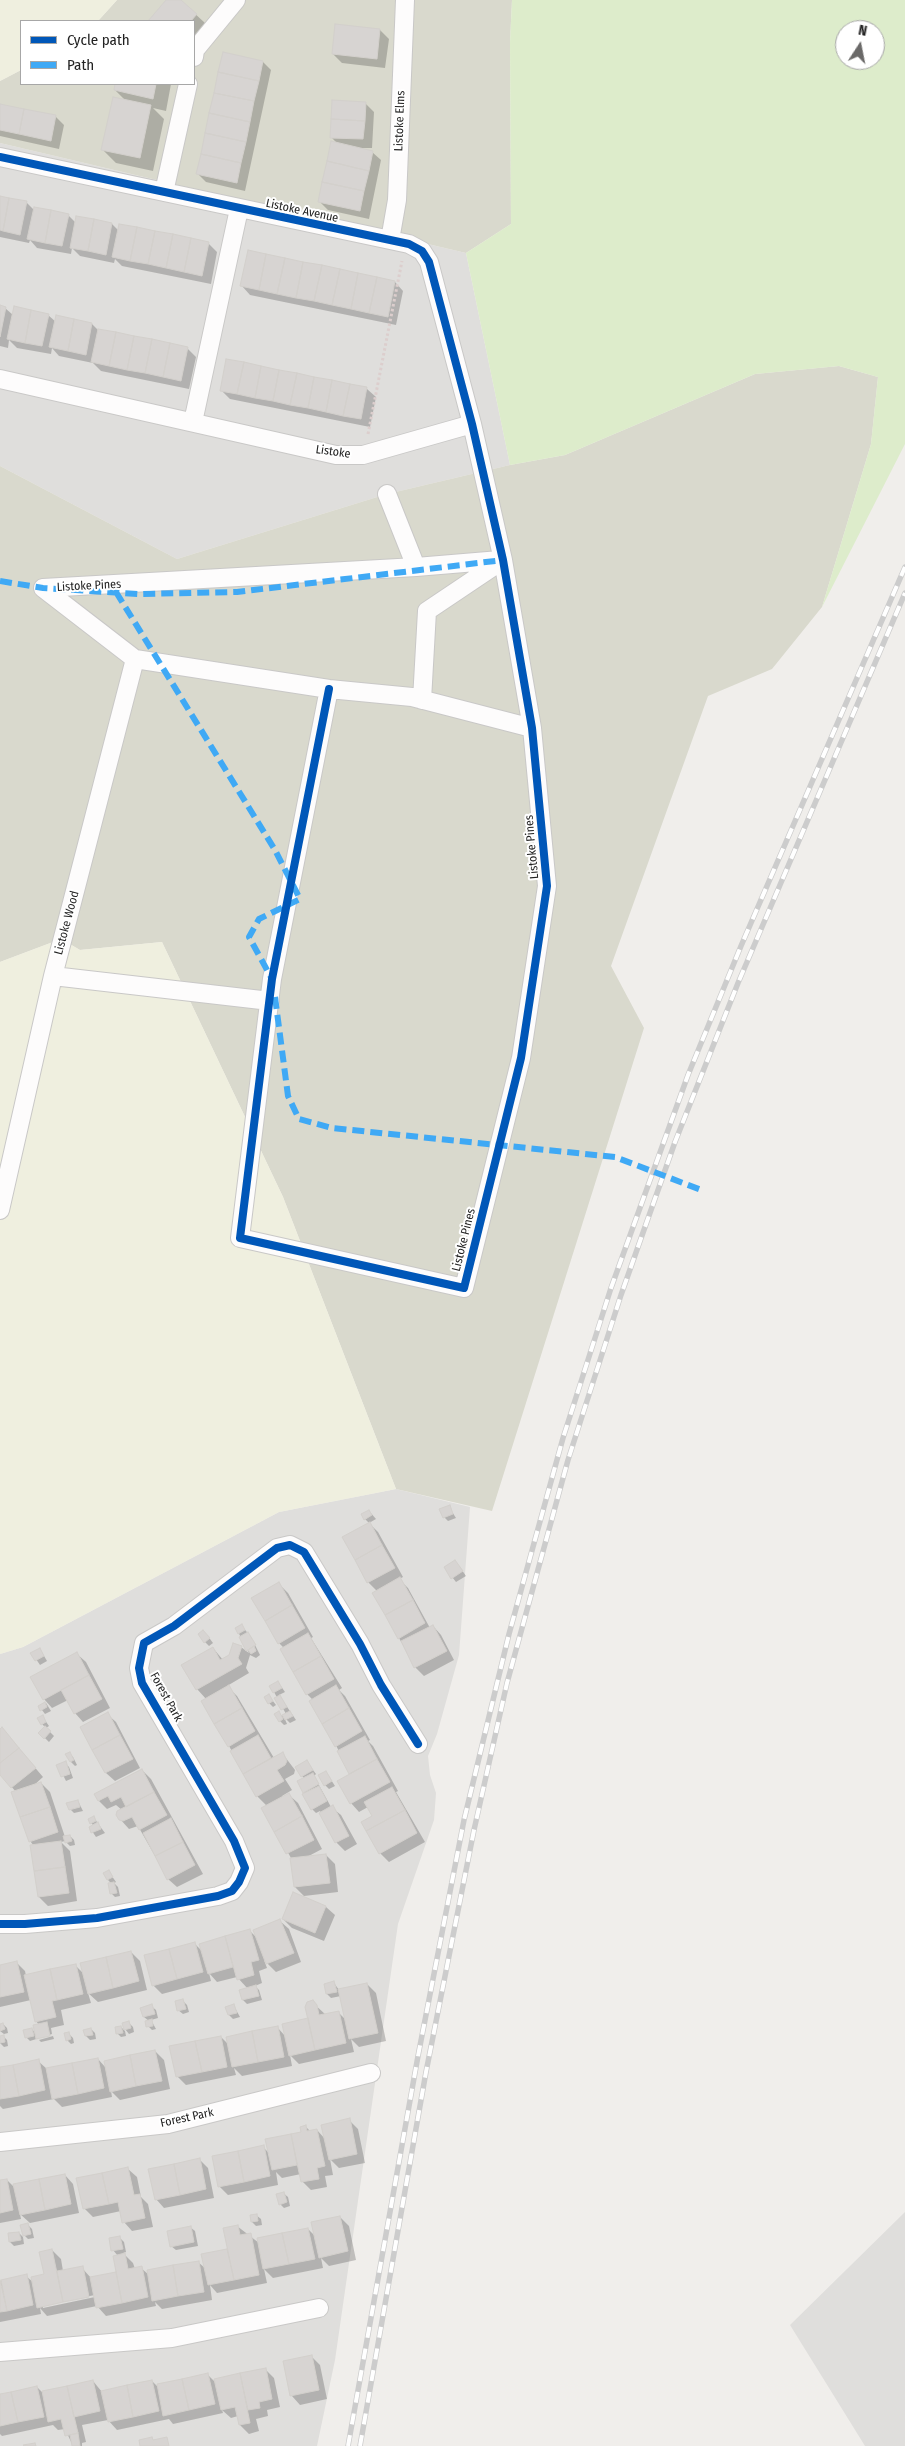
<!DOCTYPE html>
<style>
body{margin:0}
#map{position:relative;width:905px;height:2446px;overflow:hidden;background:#f0eeeb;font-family:"Fira Sans Condensed",sans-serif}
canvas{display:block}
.legend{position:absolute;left:20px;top:20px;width:175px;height:65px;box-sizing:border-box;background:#fff;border:1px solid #a7a7a7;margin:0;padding:6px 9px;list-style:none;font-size:15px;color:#222}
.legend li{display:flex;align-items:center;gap:10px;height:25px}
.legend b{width:25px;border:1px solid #a7a7a7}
.north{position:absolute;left:835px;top:20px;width:50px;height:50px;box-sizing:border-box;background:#fff;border:1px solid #a7a7a7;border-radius:50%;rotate:11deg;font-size:14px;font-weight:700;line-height:20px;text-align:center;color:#222}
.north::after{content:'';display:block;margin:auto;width:18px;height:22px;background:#6a6968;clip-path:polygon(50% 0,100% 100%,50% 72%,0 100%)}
</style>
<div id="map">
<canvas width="905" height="2446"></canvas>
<ul class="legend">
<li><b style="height:6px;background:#0057b8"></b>Cycle path</li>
<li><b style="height:6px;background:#3fa9f5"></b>Path</li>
</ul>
<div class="north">N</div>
</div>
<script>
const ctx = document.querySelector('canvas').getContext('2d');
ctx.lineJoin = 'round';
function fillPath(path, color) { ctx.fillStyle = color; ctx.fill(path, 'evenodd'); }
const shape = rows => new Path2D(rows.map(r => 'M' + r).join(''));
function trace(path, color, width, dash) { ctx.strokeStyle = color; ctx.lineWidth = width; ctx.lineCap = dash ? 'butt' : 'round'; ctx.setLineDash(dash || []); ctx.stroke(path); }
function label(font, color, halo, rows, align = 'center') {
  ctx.font = font + ' "Fira Sans Condensed",sans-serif'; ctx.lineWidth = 4; ctx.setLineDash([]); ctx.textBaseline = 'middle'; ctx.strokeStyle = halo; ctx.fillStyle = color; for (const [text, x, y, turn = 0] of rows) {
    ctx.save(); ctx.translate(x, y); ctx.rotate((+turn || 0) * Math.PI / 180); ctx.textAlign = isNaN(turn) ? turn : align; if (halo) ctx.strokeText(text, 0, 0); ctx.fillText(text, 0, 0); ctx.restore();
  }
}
const residential = shape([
 [0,143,466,253,510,465,387,494,177,559,0,466],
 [396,1489,470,1507,459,1655,437,1734,428,1756,430,1775,436,1793,434,1820,398,1924,335,2360,317,2446,0,2446,0,1654,23,1647,279,1512],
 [905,2212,905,2446,865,2446,790,2325]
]);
const construction = shape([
 [117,0,512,0,510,43,511,224,466,253,0,143,0,81,21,70,21,84,194,84,194,21,98,21],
 [839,366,878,377,871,444,822,607,772,669,708,696,611,966,644,1028,492,1511,396,1489,283,1197,162,942,80,950,61,939,0,962,0,466,177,559,387,494,510,465,565,455,755,374]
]);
const farmland = shape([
 [0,0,117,0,98,21,21,21,21,70,0,81],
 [61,939,80,950,162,942,283,1197,396,1489,279,1512,23,1647,0,1654,0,962]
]);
const grass = shape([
 [512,0,905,0,905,444,822,607,871,444,878,377,839,366,755,374,565,455,510,465,466,253,511,224,510,43],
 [845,30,875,30,875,60,845,60]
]);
const shadow = shape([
 [167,0,180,0,205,23,194,36,194,21,149,21],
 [336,26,380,30,389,39,385,68,342,63,333,54],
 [263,62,271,70,245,191,206,182,198,174],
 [117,84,171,84,166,111,153,108,164,119,153,171,116,163,103,150,126,101,115,90],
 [365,103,374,112,372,148,357,148,372,152,381,160,369,219,328,210,319,201,338,144,331,137],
 [0,105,55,116,64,125,59,149,0,136],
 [0,197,26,202,34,210,68,215,76,223,112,224,119,231,208,243,217,252,211,284,122,266,115,259,114,263,80,256,72,248,71,254,37,248,30,240,29,243,0,237],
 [395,282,403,291,396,325,250,295,242,286],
 [0,307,5,308,13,315,48,315,56,322,92,324,98,330,187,348,196,357,189,389,101,371,93,363,59,356,52,348,51,354,17,348,9,340,8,348,0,346],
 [227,360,367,389,376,397,370,427,230,399,221,390],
 [449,1507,456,1518,448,1521,444,1517],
 [369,1511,376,1519,369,1523,378,1532,403,1577,399,1579,408,1588,430,1628,433,1626,441,1635,454,1660,424,1676,415,1667,399,1638,377,1591,368,1582,369,1523,365,1519],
 [459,1566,466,1576,456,1582,445,1568],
 [279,1584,288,1593,313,1637,311,1638,342,1688,339,1690,345,1696,370,1740,368,1741,373,1746,398,1791,396,1792,425,1842,389,1862,380,1853,373,1816,368,1807,359,1812,351,1803,351,1775,313,1700,307,1694,284,1648,279,1643],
 [241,1625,251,1637,260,1655,256,1658,250,1655,246,1668,249,1673,227,1686,237,1696,274,1758,282,1753,295,1770,294,1774,285,1779,292,1790,282,1796,283,1798,289,1795,298,1803,322,1849,305,1858,326,1855,335,1864,338,1892,304,1896,295,1887,291,1858,263,1808,267,1806,257,1796,229,1746,207,1700,197,1689,213,1648,223,1660,241,1647,249,1653,236,1628],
 [207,1635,213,1643,209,1646,205,1642],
 [40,1649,47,1661,40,1665,32,1653],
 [77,1654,86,1662,110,1708,83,1722,75,1713,68,1700,52,1708,44,1699],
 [278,1682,285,1692,279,1695,296,1720,290,1723,284,1717,287,1724,284,1725,280,1721,278,1712,282,1716,286,1714,274,1692],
 [269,1696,276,1705,273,1707,269,1703],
 [46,1703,51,1711,45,1714,39,1706],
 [107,1714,116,1722,140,1768,115,1781,106,1773,82,1728],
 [42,1716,49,1726,46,1728,54,1736,49,1742,40,1733,45,1727,42,1724],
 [0,1731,10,1738,43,1777,33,1786,41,1783,50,1792,65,1837,70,1836,74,1840,75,1845,70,1846,65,1841,61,1842,70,1851,77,1901,48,1906,39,1897,34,1846,30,1841,16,1792,0,1773],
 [69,1753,73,1757,77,1765,75,1766,71,1762],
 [307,1762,316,1774,314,1776,331,1807,341,1815,357,1844,345,1851,336,1842,320,1811,316,1813,312,1809,304,1792,304,1779,297,1767],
 [65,1763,69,1767,73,1778,66,1781,58,1765],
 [142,1770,151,1779,203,1874,177,1887,168,1879,138,1826,129,1829,120,1819,122,1810,116,1805,107,1809,99,1801],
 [326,1772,335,1786,329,1789,325,1785],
 [78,1801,83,1811,74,1813,70,1809],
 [94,1818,105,1833,96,1837,90,1828,94,1826,91,1823],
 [109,1872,116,1882,114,1883,118,1887,120,1896,115,1897,111,1893,111,1883,108,1880],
 [293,1894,326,1907,335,1915,324,1941,292,1928,283,1919],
 [280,1921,289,1929,301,1962,276,1972,264,1960,267,1968,259,1971,262,1983,255,1986,259,1990,262,2000,247,2004,243,2000,241,1990,248,1989,237,1977,217,1982,209,1973,211,1981,162,1994,153,1985,194,1943,203,1952,201,1944,250,1931,258,1939],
 [131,1952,140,1961,147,1990,98,2002,88,1993,91,2003,61,2010,64,2025,51,2028,52,2034,30,2041,26,2037,32,2029,36,2034,39,2025,36,2021,31,2000,0,2007,0,1966,16,1962,25,1971,26,1976,75,1965,84,1974],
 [334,1983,339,1990,367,1984,376,1993,386,2041,359,2047,351,2039,354,2052,299,2064,290,2055,292,2066,242,2076,234,2068,236,2075,186,2085,177,2076,221,2037,229,2045,277,2027,286,2037,309,2019,312,2002,326,2015,338,2012,347,2021,341,1996,331,1998,327,1994],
 [183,2001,187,2005,189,2012,183,2014,178,2010],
 [151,2006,156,2010,158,2018,151,2020,156,2029,152,2030,148,2026,149,2021,144,2017,142,2008],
 [234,2006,240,2017,233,2019,229,2015],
 [129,2023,133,2027,134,2032,129,2034,125,2029],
 [3,2024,7,2028,8,2033,4,2034,0,2031,0,2025],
 [121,2027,125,2031,126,2036,121,2037,117,2033],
 [91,2029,95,2033,96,2039,90,2040,86,2036],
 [69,2034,73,2038,74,2043,71,2044,67,2040],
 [3,2036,7,2040,8,2046,4,2047,0,2043,0,2037],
 [53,2036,54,2039,41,2042,39,2040],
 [155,2051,164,2060,170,2089,120,2100,111,2091,112,2097,62,2107,54,2099,3,2109,0,2106,0,2068,38,2061,47,2069,98,2059,106,2068],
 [349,2120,358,2129,365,2163,339,2168,330,2159,333,2175,325,2176,327,2187,311,2190,302,2181,301,2174,282,2178,276,2172,278,2185,228,2195,219,2186,263,2147,269,2153,267,2140,302,2133,306,2127,310,2131,317,2130,325,2139],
 [200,2160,208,2168,214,2198,164,2208,156,2199],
 [128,2169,137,2177,141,2197,148,2204,153,2227,132,2231,124,2222,121,2211,93,2217,84,2208],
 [65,2175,73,2184,79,2213,30,2223,20,2214,21,2219,0,2223,0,2182,7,2180,16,2189],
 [283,2193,288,2197,290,2206,284,2208,280,2204],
 [256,2215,261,2219,262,2225,256,2226,252,2222],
 [340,2217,349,2226,356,2260,329,2266,321,2258,323,2268,273,2278,264,2269,267,2283,217,2293,210,2285,212,2300,162,2309,155,2302,156,2306,106,2316,97,2306,47,2316,40,2308,41,2314,0,2322,0,2281,26,2276,34,2283,46,2275,52,2250,61,2259,63,2271,82,2268,91,2278,117,2273,118,2256,113,2250,120,2238,124,2242,126,2252,123,2253,133,2263,135,2269,141,2268,149,2275,198,2262,206,2269,203,2255,229,2250,237,2226,259,2243,308,2229,316,2237],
 [95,2295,95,2297,43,2308,43,2305],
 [28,2225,32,2229,34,2238,28,2239,24,2235],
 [190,2227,195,2231,198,2246,176,2250,171,2246],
 [19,2233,23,2237,24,2244,14,2246,10,2242],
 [311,2356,320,2365,327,2399,300,2405,292,2396,284,2362],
 [265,2369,274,2378,280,2407,267,2410,268,2416,256,2419,259,2431,249,2434,240,2425,238,2416,231,2418,222,2410,223,2413,173,2424,169,2419,117,2430,108,2420,82,2425,86,2442,82,2443,82,2446,73,2446,65,2429,58,2430,53,2425,2,2436,0,2434,0,2395,37,2387,42,2392,93,2381,102,2392,152,2381,157,2386,208,2375,216,2383,216,2380]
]);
const building = shape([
 [166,0,181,0,197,14,191,21,148,21,166,0],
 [335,24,380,29,377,59,332,54,335,24],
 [223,52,263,61,259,81,218,72,223,52],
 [218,72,259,81,254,101,214,93,218,72],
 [115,84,156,84,153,99,114,90,115,84],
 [214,93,254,101,250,122,209,113,214,93],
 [113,97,151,105,140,158,101,150,113,97],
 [332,100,366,102,365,121,331,119,332,100],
 [0,104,24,109,19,134,0,130,0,104],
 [24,109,56,115,51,141,19,134,24,109],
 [209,113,250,122,246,142,205,133,209,113],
 [331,119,365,121,363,139,330,138,331,119],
 [205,133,246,142,241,163,201,154,205,133],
 [331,141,373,151,369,171,327,161,331,141],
 [201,154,241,163,237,183,196,174,201,154],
 [327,161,369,171,364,191,322,182,327,161],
 [322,182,364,191,360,211,318,202,322,182],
 [0,196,9,198,3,231,0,230,0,196],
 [9,198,27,201,20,235,3,231,9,198],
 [34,207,51,210,45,243,27,239,34,207],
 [51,210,69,214,62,246,45,243,51,210],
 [76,216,94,219,88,251,70,248,76,216],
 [94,219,112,223,106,255,88,251,94,219],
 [119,224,137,227,130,261,112,257,119,224],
 [137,227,155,231,148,264,130,261,137,227],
 [155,231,173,234,166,268,148,264,155,231],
 [173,234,191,238,184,272,166,268,173,234],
 [191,238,209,242,202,276,184,272,191,238],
 [248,250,266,254,259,290,240,286,248,250],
 [266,254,285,258,277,294,259,290,266,254],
 [285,258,303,262,296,298,277,294,285,258],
 [303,262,322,265,314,301,296,298,303,262],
 [322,265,340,269,332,305,314,301,322,265],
 [340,269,358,273,351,309,332,305,340,269],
 [358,273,377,277,369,313,351,309,358,273],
 [377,277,395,281,388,317,369,313,377,277],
 [0,305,6,307,0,337,0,305],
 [14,306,31,310,25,343,7,339,14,306],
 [31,310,49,314,42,346,25,343,31,310],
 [56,315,74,319,68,351,49,347,56,315],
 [74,319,92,323,86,355,68,351,74,319],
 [98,329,116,332,109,366,91,362,98,329],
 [116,332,134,336,127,370,109,366,116,332],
 [134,336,152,339,145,373,127,370,134,336],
 [152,339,170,343,163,377,145,373,152,339],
 [170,343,188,347,181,381,163,377,170,343],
 [226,359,244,362,237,394,220,391,226,359],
 [244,362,261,366,255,398,237,394,244,362],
 [261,366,279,370,273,401,255,398,261,366],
 [279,370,297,373,290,405,273,401,279,370],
 [297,373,314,377,308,408,290,405,297,373],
 [314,377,332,380,326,412,308,408,314,377],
 [332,380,350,384,343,416,326,412,332,380],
 [350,384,367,387,361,419,343,416,350,384],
 [450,1505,453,1514,443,1518,439,1509,450,1505],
 [369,1510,372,1515,364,1520,361,1514,369,1510],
 [370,1522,382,1545,355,1560,342,1537,370,1522],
 [382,1545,395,1568,367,1583,355,1560,382,1545],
 [455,1560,463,1571,451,1579,444,1567,455,1560],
 [400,1577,413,1600,385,1615,372,1593,400,1577],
 [279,1582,292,1605,265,1621,251,1598,279,1582],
 [413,1600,425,1623,398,1639,385,1615,413,1600],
 [292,1605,305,1628,278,1644,265,1621,292,1605],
 [242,1624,245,1630,238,1634,235,1628,242,1624],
 [433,1625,447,1651,414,1668,401,1641,433,1625],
 [203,1630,210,1638,204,1643,198,1634,203,1630],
 [248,1632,256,1645,246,1651,239,1637,248,1632],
 [308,1633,321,1656,293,1672,280,1649,308,1633],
 [233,1643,242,1646,238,1658,242,1664,196,1690,181,1665,213,1647,220,1660,229,1655,233,1643],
 [254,1646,256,1651,251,1654,248,1650,254,1646],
 [40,1648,44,1656,35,1661,30,1653,40,1648],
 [77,1652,89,1675,43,1700,30,1677,77,1652],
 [321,1656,334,1679,306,1695,293,1672,321,1656],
 [89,1675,102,1699,74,1714,61,1690,89,1675],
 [278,1681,282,1688,273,1693,269,1686,278,1681],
 [229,1685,242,1708,214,1724,201,1701,229,1685],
 [336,1685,349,1708,322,1724,309,1701,336,1685],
 [269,1694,273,1701,268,1704,264,1697,269,1694],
 [280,1695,287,1707,281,1710,274,1698,280,1695],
 [45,1702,47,1707,40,1711,38,1706,45,1702],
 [242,1708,255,1731,228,1747,214,1724,242,1708],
 [349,1708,362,1731,335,1747,322,1724,349,1708],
 [279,1711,283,1719,279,1722,274,1714,279,1711],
 [290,1711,293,1716,285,1720,282,1715,290,1711],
 [108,1712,120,1735,92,1750,80,1727,108,1712],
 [43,1715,46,1722,41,1725,37,1718,43,1715],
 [45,1726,51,1731,44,1739,38,1733,45,1726],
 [2,1727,19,1748,0,1763,0,1729,2,1727],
 [120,1735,133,1759,105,1773,92,1750,120,1735],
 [258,1735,271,1758,243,1774,230,1751,258,1735],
 [365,1736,377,1759,349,1774,337,1751,365,1736],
 [19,1748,36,1768,11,1788,0,1775,0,1763,19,1748],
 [70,1752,74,1760,70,1762,65,1754,70,1752],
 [283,1752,287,1761,285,1765,277,1770,284,1781,256,1797,243,1774,283,1752],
 [377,1759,390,1782,350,1804,337,1781,377,1759],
 [307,1760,313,1770,301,1777,295,1767,307,1760],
 [66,1761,70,1774,61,1777,56,1765,66,1761],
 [142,1769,154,1792,126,1807,121,1797,111,1802,108,1796,98,1801,94,1794,142,1769],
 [326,1771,332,1781,324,1786,318,1775,326,1771],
 [313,1773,319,1784,303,1793,297,1781,313,1773],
 [41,1782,50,1807,20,1817,11,1792,41,1782],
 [319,1786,327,1801,311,1810,302,1794,319,1786],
 [392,1787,405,1810,366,1831,361,1822,372,1816,364,1802,392,1787],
 [154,1792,167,1815,139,1830,132,1817,123,1821,119,1820,116,1815,117,1811,154,1792],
 [289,1793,302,1816,274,1832,261,1808,289,1793],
 [78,1800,80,1807,69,1810,66,1803,78,1800],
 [333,1805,349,1836,335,1843,319,1813,333,1805],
 [50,1807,58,1832,29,1842,20,1817,50,1807],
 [405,1810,417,1833,379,1854,366,1831,405,1810],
 [94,1816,96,1821,90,1824,88,1819,94,1816],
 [302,1816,314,1840,286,1854,274,1832,302,1816],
 [171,1818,183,1842,155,1856,143,1833,171,1818],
 [98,1822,101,1829,91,1833,89,1827,98,1822],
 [70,1835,72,1841,65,1843,63,1836,70,1835],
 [61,1841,65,1867,34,1871,30,1845,61,1841],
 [183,1842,195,1865,167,1880,155,1856,183,1842],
 [326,1854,330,1883,294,1887,290,1858,326,1854],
 [65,1867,69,1893,38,1897,34,1871,65,1867],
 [109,1870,113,1877,107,1880,103,1873,109,1870],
 [114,1882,117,1893,110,1894,108,1883,114,1882],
 [293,1892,326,1906,315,1933,282,1919,293,1892],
 [280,1919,294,1953,266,1964,253,1930,280,1919],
 [250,1929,259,1960,251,1962,254,1975,237,1980,225,1936,250,1929],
 [225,1936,233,1967,208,1974,199,1944,225,1936],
 [195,1942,203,1972,177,1979,169,1949,195,1942],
 [169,1949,177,1979,152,1986,144,1955,169,1949],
 [131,1951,139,1981,113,1988,106,1957,131,1951],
 [106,1957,113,1988,88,1994,80,1963,106,1957],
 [17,1961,24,1992,0,1997,0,1965,17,1961],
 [76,1964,83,1994,57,2000,50,1969,76,1964],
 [50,1969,57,2000,52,2001,56,2017,35,2022,24,1975,50,1969],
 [334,1981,337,1992,326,1994,324,1984,334,1981],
 [367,1983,378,2033,349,2039,338,1989,367,1983],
 [256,1985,259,1996,242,2000,239,1990,256,1985],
 [183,1999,186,2009,177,2011,175,2001,183,1999],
 [313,2000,317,2005,319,2015,339,2011,346,2043,315,2050,305,2007,307,2002,313,2000],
 [152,2004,155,2014,143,2017,140,2008,152,2004],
 [234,2004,237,2013,228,2015,225,2007,234,2004],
 [308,2018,315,2050,289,2056,282,2024,308,2018],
 [152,2019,153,2026,146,2027,145,2021,152,2019],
 [129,2021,131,2028,124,2030,122,2023,129,2021],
 [47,2022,50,2036,36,2039,33,2025,47,2022],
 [3,2023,5,2029,0,2031,0,2024,3,2023],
 [121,2026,123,2033,116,2034,115,2027,121,2026],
 [278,2026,284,2057,258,2062,252,2031,278,2026],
 [32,2028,34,2036,25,2038,23,2030,32,2028],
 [91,2028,93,2035,85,2036,83,2030,91,2028],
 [252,2031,258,2062,232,2067,226,2037,252,2031],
 [69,2032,71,2039,66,2041,64,2033,69,2032],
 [4,2035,5,2042,0,2043,0,2036,4,2035],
 [221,2036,227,2067,202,2072,195,2041,221,2036],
 [195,2041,202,2072,176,2077,169,2046,195,2041],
 [155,2050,162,2081,136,2086,130,2055,155,2050],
 [130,2055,136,2086,110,2092,104,2061,130,2055],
 [98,2058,104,2088,78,2094,72,2063,98,2058],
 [39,2059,45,2090,19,2096,13,2065,39,2059],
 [72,2063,78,2094,52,2099,46,2068,72,2063],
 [13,2065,19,2096,0,2099,0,2067,13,2065],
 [350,2118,357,2154,329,2160,321,2125,350,2118],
 [306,2125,307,2131,317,2129,325,2166,317,2168,319,2179,301,2182,291,2134,301,2132,300,2127,306,2125],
 [291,2134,297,2165,272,2170,265,2139,291,2134],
 [264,2145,270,2176,244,2182,238,2151,264,2145],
 [238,2151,244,2182,218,2187,212,2156,238,2151],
 [200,2158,206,2189,180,2195,174,2164,200,2158],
 [174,2164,180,2195,155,2200,148,2169,174,2164],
 [128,2167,134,2195,140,2194,145,2218,122,2223,118,2202,109,2204,102,2173,128,2167],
 [102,2173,109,2204,83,2209,76,2178,102,2173],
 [65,2174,71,2204,45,2210,39,2179,65,2174],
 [7,2179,13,2210,0,2213,0,2180,7,2179],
 [39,2179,45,2210,20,2215,13,2184,39,2179],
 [284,2192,287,2202,279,2205,276,2194,284,2192],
 [257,2214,258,2221,251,2222,250,2215,257,2214],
 [340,2216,348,2251,319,2258,311,2222,340,2216],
 [28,2223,31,2234,23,2236,20,2225,28,2223],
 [238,2225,240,2235,251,2233,259,2275,234,2280,223,2228,238,2225],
 [191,2226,194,2242,170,2247,167,2231,191,2226],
 [308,2228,315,2259,289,2264,282,2233,308,2228],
 [19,2232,21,2240,9,2242,8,2233,19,2232],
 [282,2233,289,2264,263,2269,257,2238,282,2233],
 [120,2236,123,2249,111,2251,109,2238,120,2236],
 [52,2249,63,2302,37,2308,31,2277,44,2274,39,2252,52,2249],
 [227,2249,234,2280,208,2285,201,2254,227,2249],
 [125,2253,128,2269,142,2266,148,2297,122,2303,113,2256,125,2253],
 [199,2261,204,2292,178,2296,173,2265,199,2261],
 [173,2265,178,2296,152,2301,147,2270,173,2265],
 [83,2266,89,2297,63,2302,57,2271,83,2266],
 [116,2272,122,2303,96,2308,90,2277,116,2272],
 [27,2274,33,2305,7,2311,1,2280,27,2274],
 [0,2280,7,2311,0,2312,0,2280],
 [312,2355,319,2390,290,2396,283,2361,312,2355],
 [266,2368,272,2399,259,2402,260,2408,248,2410,240,2373,266,2368],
 [208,2373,215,2404,189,2410,182,2379,208,2373],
 [240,2373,250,2423,239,2425,235,2407,221,2410,214,2379,240,2373],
 [182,2379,189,2410,163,2416,157,2384,182,2379],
 [93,2380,100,2411,74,2417,67,2386,93,2380],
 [152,2380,159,2411,133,2417,127,2385,152,2380],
 [127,2385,133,2417,108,2422,101,2391,127,2385],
 [37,2386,44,2417,18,2422,11,2392,37,2386],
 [67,2386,78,2433,65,2436,61,2419,48,2422,42,2391,67,2386],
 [11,2392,18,2422,0,2426,0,2394,11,2392],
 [78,2433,80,2446,72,2446,70,2435,78,2433],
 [152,2437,153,2440,167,2437,169,2446,140,2446,139,2440,152,2437],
 [35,2443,36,2446,24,2446,23,2445,35,2443]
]);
const path = shape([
 [368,434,402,261]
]);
const street = shape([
 [194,57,195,50,236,0],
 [0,157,409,244,422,251,429,262,472,424,503,560,532,728,547,886,521,1058,464,1288,240,1238,272,979,329,689],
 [164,192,188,84],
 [390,240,397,200,405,0],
 [0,379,336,455,363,455,472,424],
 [193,422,239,209],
 [387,494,416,567,500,560],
 [43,588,135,659,329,689,412,697,532,728],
 [43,588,416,567],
 [135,659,53,976,270,1001],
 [422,700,427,611,503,560],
 [0,1210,53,976],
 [0,1924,25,1924,97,1918,218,1896,232,1891,239,1882,245,1868,234,1841,142,1683,139,1668,144,1643,174,1626,277,1548,290,1545,304,1552,360,1644,381,1685,418,1744],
 [0,2142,168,2124,371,2073],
 [0,2352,172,2338,319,2308]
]);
const rail = shape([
 [348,2446,418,2056,464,1820,509,1634,563,1438,611,1288,688,1075,741,946,905,567],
 [360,2446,426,2072,474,1830,507,1683,568,1460,621,1295,675,1142,738,983,905,593]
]);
const quiet = shape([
 [0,581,43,588,139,594,237,592,503,560],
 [116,592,275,850,300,899,259,919,249,937,272,979],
 [275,997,288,1096,299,1119,332,1128,615,1157,704,1191]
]);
const cycleway = shape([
 [0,157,409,244,422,251,429,262,472,424,503,560,532,728,547,886,521,1058,464,1288,240,1238,272,979,329,689],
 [0,1924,25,1924,97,1918,218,1896,232,1891,239,1882,245,1868,234,1841,142,1683,139,1668,144,1643,174,1626,277,1548,290,1545,304,1552,360,1644,381,1685,418,1744]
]);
const streetNames = [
 ["Listoke Elms",400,121,-88],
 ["Listoke Avenue",302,211,12],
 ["Listoke",333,452,8],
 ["Listoke Pines",89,586,-3],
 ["Listoke Pines",532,847,-95],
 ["Listoke Wood",67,923,-75],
 ["Listoke Pines",464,1240,-76],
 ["Forest Park",166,1697,61],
 ["Forest Park",187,2118,-12]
];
fillPath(residential, '#dfdedc');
fillPath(construction, '#d9d9cd');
fillPath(farmland, '#efefdf');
fillPath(grass, '#ddeccb');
fillPath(shadow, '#0003');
fillPath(building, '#d7d4d2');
trace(building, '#d3d0cc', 1);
trace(street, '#c9c8c7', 20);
trace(path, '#dccecd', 3, [2.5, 2.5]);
trace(street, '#fdfcfc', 18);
trace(rail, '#ccc', 5.5);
trace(rail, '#fff', 4, [11]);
trace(quiet, '#3fa9f5', 6, [12, 6]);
trace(cycleway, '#0057b8', 8);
label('12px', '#222', '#fff', streetNames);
</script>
